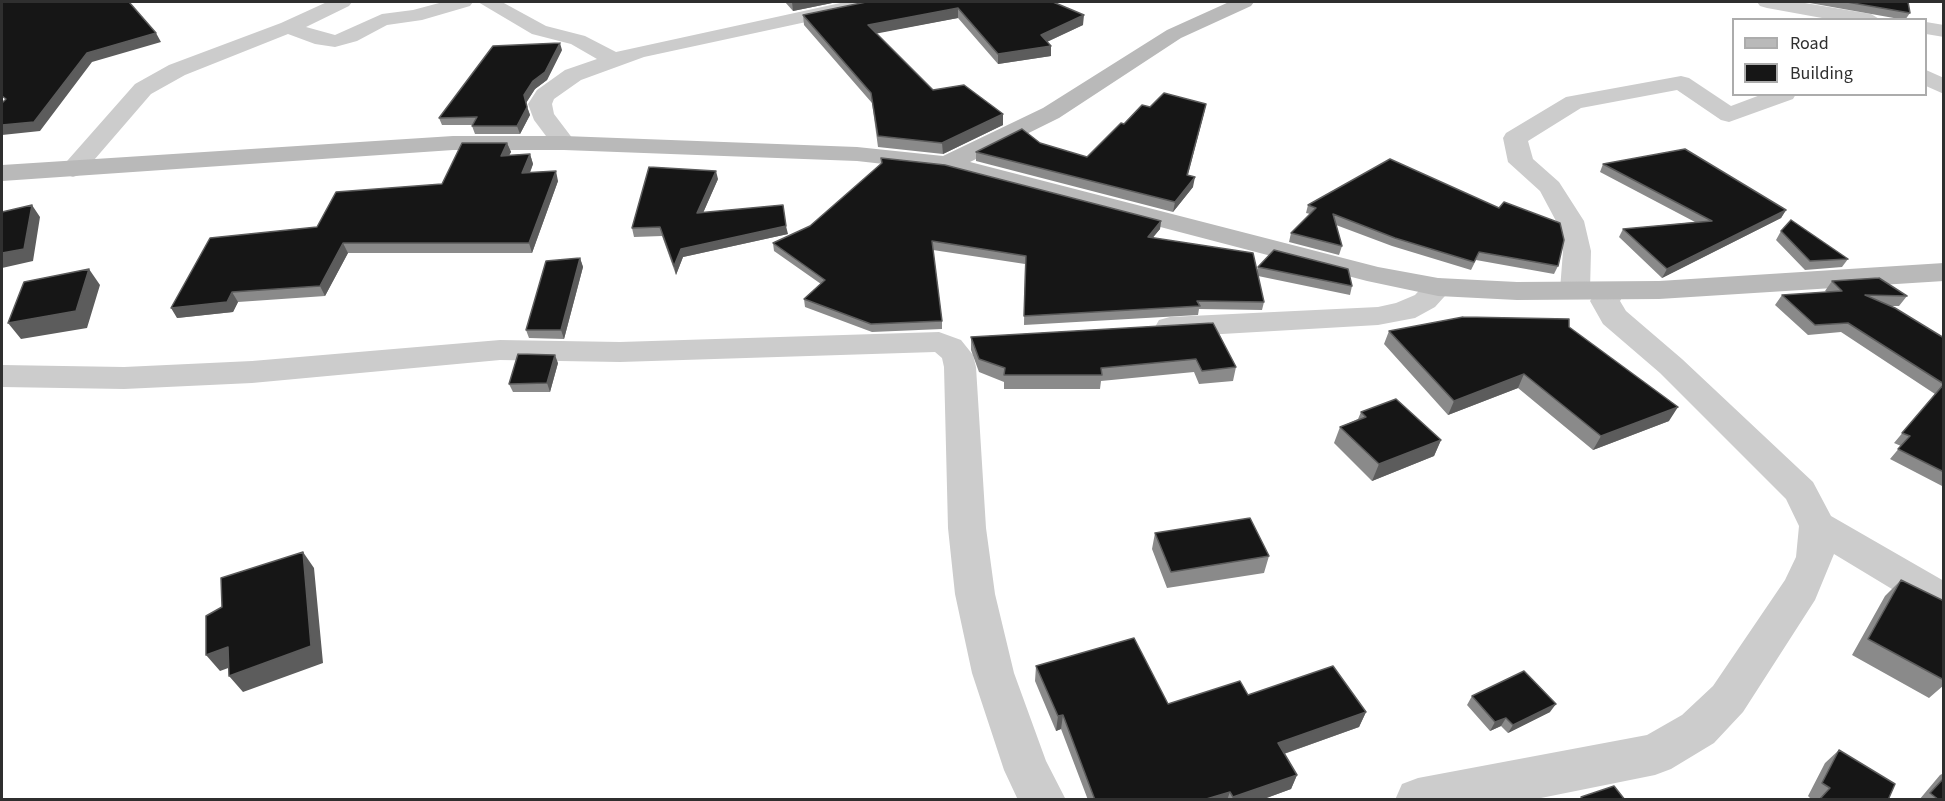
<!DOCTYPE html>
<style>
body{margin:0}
#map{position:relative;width:1945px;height:801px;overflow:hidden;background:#fff;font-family:"Source Sans 3",sans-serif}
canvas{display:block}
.frame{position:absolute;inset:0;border:3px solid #2f2f2f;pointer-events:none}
.legend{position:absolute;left:1732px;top:18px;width:195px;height:78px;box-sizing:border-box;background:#fff;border:2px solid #acacac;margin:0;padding:8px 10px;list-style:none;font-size:18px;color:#2f2f2f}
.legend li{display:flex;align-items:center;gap:12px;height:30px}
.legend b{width:30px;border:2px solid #acacac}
</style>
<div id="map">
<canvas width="1945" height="801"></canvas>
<div class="frame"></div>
<ul class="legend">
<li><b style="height:8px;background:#b9b9b9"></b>Road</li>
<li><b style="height:16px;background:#161616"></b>Building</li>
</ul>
</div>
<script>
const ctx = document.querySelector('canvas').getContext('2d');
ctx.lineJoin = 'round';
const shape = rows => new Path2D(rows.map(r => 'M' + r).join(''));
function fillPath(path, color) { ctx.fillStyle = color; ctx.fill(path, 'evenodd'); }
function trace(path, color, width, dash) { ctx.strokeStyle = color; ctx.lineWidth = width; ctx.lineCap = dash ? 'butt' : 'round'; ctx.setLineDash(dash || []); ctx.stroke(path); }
const street = shape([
 [327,2,352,2,349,6,306,27,335,35,382,14,413,10,443,2,473,2,470,6,422,20,387,25,357,41,335,47,315,44,288,34,185,75,151,94,82,174,73,177,64,174,60,169,135,84,169,65,281,23,327,2],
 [478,2,502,2,546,26,585,36,616,52,845,2,881,2,878,6,871,8,644,57,581,80,554,99,552,104,554,114,576,143,573,148,564,150,555,148,534,120,528,104,537,90,565,70,597,59,571,44,532,34,478,2],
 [1757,2,1799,2,1871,14,1881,20,1833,20,1767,8,1760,6,1757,2],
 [1926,22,1944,25,1944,37,1926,34,1926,22],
 [1926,70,1944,78,1944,94,1926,86,1926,70],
 [1681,76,1689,78,1731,106,1763,94,1796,94,1793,99,1729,122,1721,120,1677,90,1581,108,1528,141,1533,159,1559,182,1584,221,1591,251,1590,290,1585,296,1575,299,1565,296,1560,290,1563,251,1556,221,1540,191,1508,162,1503,138,1506,133,1566,97,1681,76],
 [1438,278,1448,281,1453,287,1435,307,1415,318,1378,325,1170,337,1159,334,1155,327,1159,320,1170,317,1378,307,1396,303,1415,295,1428,281,1438,278],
 [1611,282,1621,285,1626,291,1620,301,1626,311,1682,359,1813,482,1831,516,1944,581,1944,617,1930,612,1834,554,1815,600,1743,712,1714,743,1671,769,1655,775,1531,800,1395,800,1402,784,1418,778,1647,735,1682,715,1713,686,1785,580,1796,557,1799,526,1786,499,1660,373,1603,324,1590,301,1601,285,1611,282],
 [939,332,961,340,973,355,976,367,986,528,995,594,1014,673,1046,761,1066,800,1018,800,1004,770,972,673,955,594,948,528,944,367,942,358,935,352,620,362,500,360,252,383,124,389,2,387,2,365,124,367,252,361,500,340,620,342,939,332]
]);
const secondary = shape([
 [1229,2,1254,2,1251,6,1181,38,1059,118,970,162,1378,267,1438,278,1517,282,1659,281,1944,263,1944,281,1659,299,1517,300,1438,296,1367,281,946,171,857,161,564,150,453,150,2,181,2,165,453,136,564,136,857,147,943,156,1043,108,1167,30,1229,2]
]);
const wall = shape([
 [785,2,837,2,793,11],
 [1053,2,1083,25,1047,42,1051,56,998,64,958,18,876,33,933,90,1003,114,1003,125,943,154,878,147,872,103,804,25,803,15],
 [1804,2,1908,2,1910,13,1905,20],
 [562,50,547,80,535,89,526,103,530,115,520,134,475,134,472,126,473,125,442,125,439,118],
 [1206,104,1204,113,1188,175,1193,187,1173,212,976,161,976,152,1040,143,1087,157,1150,107],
 [507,143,511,152,509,155,530,154,533,164,530,173,558,181,532,253,348,253,325,296,238,302,233,312,177,318,317,227,442,184],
 [1603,164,1786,210,1781,218,1662,278,1619,237,1623,229,1695,222,1600,172],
 [718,179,703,213,788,234,683,257,676,275,662,236,634,237,632,228],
 [1308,205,1558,266,1554,274,1476,260,1471,270,1392,246,1336,225,1342,246,1339,255,1289,242,1291,233,1310,214,1306,213],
 [1161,221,1160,229,1152,238,1257,270,1258,267,1352,286,1350,295,1258,276,1264,302,1262,310,1199,309,1198,315,1024,325,1025,264,933,250,942,321,942,329,872,332,805,307,804,299,821,284,774,251,773,243],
 [1781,231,1848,259,1842,267,1805,270,1776,240],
 [580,258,583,267,564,339,529,338,526,330],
 [1832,281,1907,296,1899,306,1889,306,1944,338,1944,487,1890,459,1901,446,1894,443,1935,394,1841,332,1808,335,1775,305,1782,295,1827,292,1825,291],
 [1213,323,1236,367,1233,381,1199,384,1194,372,1101,381,1100,389,1004,389,1004,382,979,372,971,350,971,337],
 [1389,331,1669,421,1593,450,1518,388,1448,415,1384,344],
 [558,363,550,392,513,392,509,384],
 [1361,412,1441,440,1434,456,1372,481,1334,443,1340,427,1358,419],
 [1155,533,1269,556,1264,573,1167,588,1152,549],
 [1901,580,1944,601,1944,685,1929,698,1852,655,1885,596],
 [1036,666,1168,704,1248,695,1366,712,1359,727,1284,754,1297,775,1291,789,1261,800,1088,800,1061,729,1056,731,1035,681],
 [1472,696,1550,712,1508,733,1501,726,1490,731,1467,705],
 [1839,750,1888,800,1812,800,1808,796,1825,763],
 [1944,773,1944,800,1919,800,1940,775]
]);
const shadedWall = shape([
 [792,2,837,2,793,11],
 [958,8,958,18,869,35,868,25],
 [1084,15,1083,25,1040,45,1041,35],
 [156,33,161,42,92,62,40,131,2,135,2,125,87,53],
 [560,43,562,50,547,80,535,89,526,103,524,95],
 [1051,46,1051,56,998,64,998,54],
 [1206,104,1204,113,1185,184,1187,175],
 [527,107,530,115,520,134,517,126],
 [1003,114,1003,125,943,154,942,143],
 [507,143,511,152,504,165,501,156],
 [530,154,533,164,526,182,522,173],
 [556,171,558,181,532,253,529,243],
 [716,171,718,179,699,222,697,213],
 [1195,177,1193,187,1173,212,1175,202],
 [32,205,40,217,33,261,2,268,2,253],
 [1786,210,1781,218,1662,278,1667,269],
 [1161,221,1160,229,1146,246,1148,237],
 [786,226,788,234,683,257,676,275,674,266,681,249],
 [343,243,348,253,325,296,320,286],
 [580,258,583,267,564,339,561,330],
 [89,269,100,285,87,328,21,339,8,323],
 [232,292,238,302,233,312,177,318,171,308],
 [555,355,558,363,550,392,547,383],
 [1524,374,1518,388,1448,415,1454,401],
 [1678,407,1669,421,1593,450,1601,436],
 [1441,440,1434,456,1372,481,1379,464],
 [303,552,314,568,323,663,243,692,229,676],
 [228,647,242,663,220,671,206,655],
 [1556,704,1550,712,1508,733,1513,725],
 [1366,712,1359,727,1272,758,1278,743],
 [1063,715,1061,729,1056,731,1058,716],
 [1506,718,1501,726,1490,731,1495,722],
 [1297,775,1291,789,1261,800,1232,800,1233,797],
 [1230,792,1227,800,1203,800]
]);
const building = shape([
 [2,2,129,2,156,33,87,53,34,122,2,125,2,103,6,99,2,96,2,2],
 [866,2,1053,2,1084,15,1041,35,1051,46,998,54,958,8,868,25,933,90,964,85,1003,114,942,143,878,136,871,93,803,15,866,2],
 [1847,2,1908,2,1910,13,1847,2],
 [560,43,545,72,533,81,524,95,527,107,517,126,472,126,477,117,439,118,493,46,560,43],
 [1164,93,1206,104,1187,175,1195,177,1175,202,976,152,1022,129,1040,143,1087,157,1121,123,1124,124,1142,105,1150,107,1164,93],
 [462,143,507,143,501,156,530,154,522,173,556,171,529,243,343,243,320,286,232,292,227,302,171,308,210,238,317,227,336,192,442,184,462,143],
 [1685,149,1786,210,1667,269,1623,229,1712,221,1603,164,1685,149],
 [881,158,945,165,1161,221,1148,237,1253,253,1264,302,1197,301,1200,306,1024,316,1026,256,932,241,942,321,871,324,804,299,825,280,773,243,810,226,882,163,881,158],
 [1390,159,1499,208,1504,202,1560,223,1564,240,1558,266,1479,252,1474,262,1395,238,1333,214,1342,246,1291,233,1316,208,1308,205,1390,159],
 [649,167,716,171,697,213,783,205,786,226,681,249,674,266,660,227,632,228,649,167],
 [32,205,24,249,2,253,2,212,32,205],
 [1791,220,1848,259,1810,261,1781,231,1791,220],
 [1274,250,1348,269,1352,286,1258,267,1274,250],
 [580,258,561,330,526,330,546,261,580,258],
 [89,269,76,311,8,323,24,282,89,269],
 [1879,278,1907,296,1865,295,1895,308,1944,338,1944,384,1848,323,1815,325,1782,295,1842,291,1832,281,1879,278],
 [1463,317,1569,319,1569,327,1678,407,1601,436,1524,374,1454,401,1389,331,1463,317],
 [1213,323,1236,367,1202,371,1196,359,1101,368,1102,375,1004,375,1005,368,979,359,971,337,1213,323],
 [518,354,555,355,547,383,509,384,518,354],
 [1944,384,1944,472,1898,449,1910,436,1902,433,1944,384],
 [1396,399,1441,440,1379,464,1340,427,1366,417,1361,412,1396,399],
 [1250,518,1269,556,1171,572,1155,533,1250,518],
 [303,552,311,646,229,676,228,647,206,655,206,616,222,607,221,578,303,552],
 [1901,580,1944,601,1944,680,1868,639,1901,580],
 [1134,638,1168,704,1240,681,1248,695,1333,666,1366,712,1278,743,1297,775,1233,797,1230,792,1203,800,1095,800,1063,715,1058,716,1036,666,1134,638],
 [1524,671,1556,704,1513,725,1506,718,1495,722,1472,696,1524,671],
 [1839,750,1895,784,1888,800,1819,800,1830,788,1822,783,1839,750],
 [1944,778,1944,800,1939,800,1930,793,1944,778],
 [1614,786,1625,800,1583,800,1581,797,1614,786]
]);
fillPath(street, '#ccc');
fillPath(secondary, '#b9b9b9');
fillPath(wall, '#8a8a8a');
fillPath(shadedWall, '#5c5c5c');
fillPath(building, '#161616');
trace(building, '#5c5c5c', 1.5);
</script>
